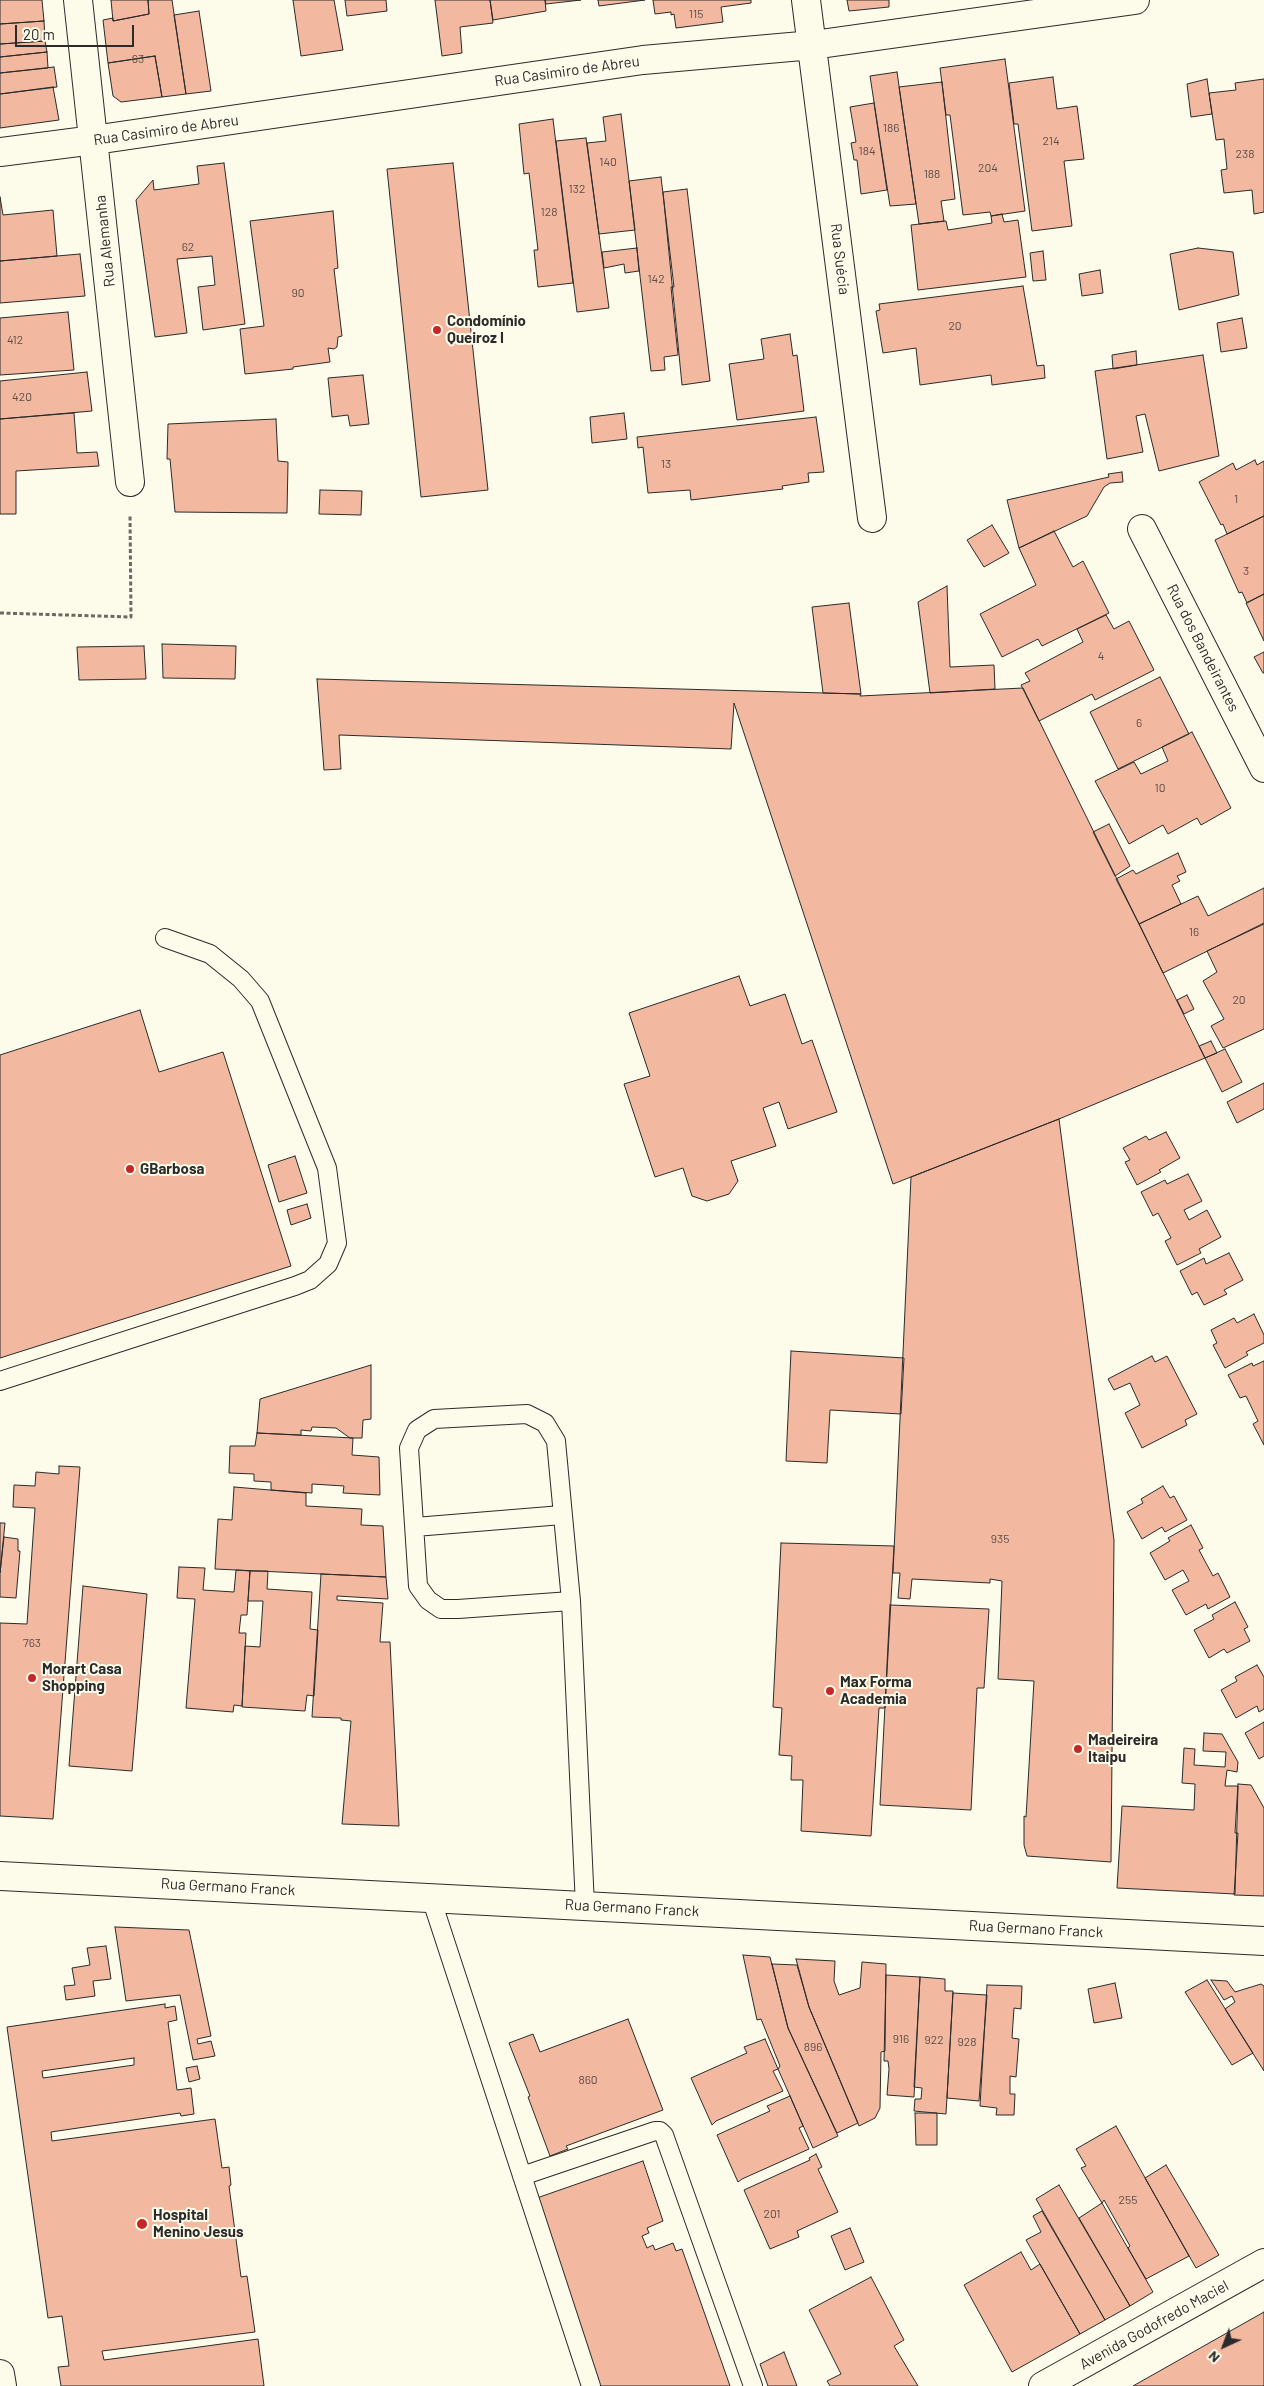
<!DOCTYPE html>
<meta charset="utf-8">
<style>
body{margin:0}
#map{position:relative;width:1264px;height:2386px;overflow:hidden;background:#fdfbea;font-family:Barlow,sans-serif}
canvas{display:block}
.north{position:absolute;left:1199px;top:2321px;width:50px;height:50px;-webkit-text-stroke:4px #fdfbea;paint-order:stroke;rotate:223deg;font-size:14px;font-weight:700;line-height:20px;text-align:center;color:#2b2b2b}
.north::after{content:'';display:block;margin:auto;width:18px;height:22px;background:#2b2b2b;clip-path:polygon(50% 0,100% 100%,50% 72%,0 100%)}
.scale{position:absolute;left:15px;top:25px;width:119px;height:22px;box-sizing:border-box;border:2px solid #2b2b2b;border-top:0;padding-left:6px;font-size:15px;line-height:18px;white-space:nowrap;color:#2b2b2b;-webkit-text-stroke:4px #fdfbea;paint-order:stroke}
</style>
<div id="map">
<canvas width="1264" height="2386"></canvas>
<div class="north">N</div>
<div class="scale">20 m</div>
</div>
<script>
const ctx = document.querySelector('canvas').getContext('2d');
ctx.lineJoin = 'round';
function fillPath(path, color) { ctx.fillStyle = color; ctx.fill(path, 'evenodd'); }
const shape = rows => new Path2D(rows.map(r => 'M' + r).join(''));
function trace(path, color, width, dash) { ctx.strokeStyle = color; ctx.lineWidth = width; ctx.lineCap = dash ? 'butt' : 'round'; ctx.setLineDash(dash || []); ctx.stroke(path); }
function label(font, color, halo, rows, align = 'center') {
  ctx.font = font + ' Barlow,sans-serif'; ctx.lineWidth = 4; ctx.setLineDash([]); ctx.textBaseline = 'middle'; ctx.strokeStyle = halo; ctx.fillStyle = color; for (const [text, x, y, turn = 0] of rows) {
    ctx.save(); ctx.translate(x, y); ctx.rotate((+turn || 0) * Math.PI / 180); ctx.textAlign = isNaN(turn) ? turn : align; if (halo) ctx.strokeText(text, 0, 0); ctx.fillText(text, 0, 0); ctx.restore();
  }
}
const building = shape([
 [0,0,42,0,44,21,0,24,0,0],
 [111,0,148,0,149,14,113,21,111,0],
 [148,0,172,0,186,94,162,97,155,56,108,63,103,20,113,18,113,21,149,14,148,0],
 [293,0,334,0,343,50,301,56,293,0],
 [345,0,386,0,387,11,347,16,345,0],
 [435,0,490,0,493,23,460,27,462,53,442,56,435,0],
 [490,0,545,0,546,11,493,20,490,0],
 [545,0,581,0,546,4,545,0],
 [598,0,645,0,599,6,598,0],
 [653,0,751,0,751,3,721,7,723,22,676,28,674,14,671,15,671,12,655,14,653,0],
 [847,0,889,0,889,7,849,11,847,0],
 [199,11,211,91,186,94,174,15,199,11],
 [44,21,45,41,0,44,0,24,44,21],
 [45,41,47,52,0,57,0,44,45,41],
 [47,52,48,68,0,73,0,57,47,52],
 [155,56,162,97,121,102,113,96,108,63,155,56],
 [1005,59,1025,211,991,216,990,212,963,215,950,115,946,115,940,68,1005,59],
 [54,67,57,87,0,94,0,73,54,67],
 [897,72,916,204,890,206,870,76,897,72],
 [1053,77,1057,109,1077,106,1084,159,1064,161,1072,226,1032,231,1018,124,1014,124,1009,83,1053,77],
 [1207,79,1212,114,1191,117,1187,84,1207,79],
 [1264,79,1264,212,1254,214,1252,190,1224,193,1221,170,1227,169,1224,139,1216,140,1209,93,1236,90,1235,83,1264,79],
 [942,82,955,199,941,201,944,221,919,224,899,87,942,82],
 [53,87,59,120,0,128,0,94,53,87],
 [874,103,887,190,861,194,857,160,854,160,851,143,856,142,850,107,874,103],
 [621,114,635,230,599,234,587,143,606,141,603,117,621,114],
 [553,119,573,283,538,287,534,250,538,250,529,173,524,174,519,124,553,119],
 [586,138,609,308,577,312,556,141,586,138],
 [224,163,245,324,203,330,198,287,215,285,212,256,177,259,187,333,155,337,136,200,153,180,154,190,199,184,197,166,224,163],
 [453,163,488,490,421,497,387,169,453,163],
 [661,177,674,287,671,287,678,355,664,357,665,370,651,371,629,181,661,177],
 [687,189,710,381,682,385,663,192,687,189],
 [0,197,3,215,53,210,57,256,0,261,0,197],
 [333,211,338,268,334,269,342,336,338,337,337,347,334,349,328,348,330,362,293,367,293,369,245,374,240,329,264,326,250,221,333,211],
 [1002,214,1004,222,1018,220,1026,277,918,290,911,225,946,221,948,230,992,223,991,216,1002,214],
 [637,248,639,271,625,273,624,264,604,268,602,252,637,248],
 [1198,248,1233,252,1239,295,1179,310,1170,254,1198,248],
 [1043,251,1046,280,1033,281,1030,253,1043,251],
 [80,254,85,296,0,303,0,261,80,254],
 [1100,270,1103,293,1082,296,1079,274,1100,270],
 [1023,286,1037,366,1044,365,1045,378,992,385,991,375,920,385,916,348,883,353,876,311,880,310,879,304,1023,286],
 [68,312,74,370,0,375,0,318,68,312],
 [1242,318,1247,348,1221,352,1217,323,1242,318],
 [790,334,793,356,797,355,804,411,737,420,729,364,764,359,761,339,790,334],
 [1136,351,1137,365,1113,369,1112,355,1136,351],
 [1203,355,1219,456,1159,471,1145,414,1136,416,1143,452,1107,459,1095,371,1203,355],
 [87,372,92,411,0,419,0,381,87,372],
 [363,375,369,424,350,426,348,415,332,417,328,378,363,375],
 [74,413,77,453,97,452,99,466,16,471,16,514,0,514,0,419,74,413],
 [624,413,627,439,592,443,590,417,624,413],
 [816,417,824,472,808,473,809,482,782,486,783,489,691,500,690,490,648,493,643,447,638,448,637,437,816,417],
 [276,419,278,461,288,462,287,513,175,512,170,459,167,459,168,424,276,419],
 [1255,460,1257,465,1264,461,1264,516,1227,534,1223,524,1221,525,1199,482,1233,463,1236,470,1255,460],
 [1122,472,1123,482,1110,483,1104,487,1087,516,1019,548,1007,500,1109,477,1108,474,1122,472],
 [320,490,362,491,361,515,319,514,320,490],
 [1264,516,1264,594,1247,603,1242,592,1239,593,1215,540,1264,516],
 [992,525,1009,553,984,567,967,540,992,525],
 [1054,531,1073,567,1083,561,1109,613,1042,646,1038,639,1002,657,980,614,1036,585,1019,548,1054,531],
 [947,586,950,667,994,665,995,689,930,693,918,602,947,586],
 [1264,594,1264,641,1246,603,1264,594],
 [849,603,861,694,823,693,812,607,849,603],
 [1106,615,1114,629,1129,621,1154,670,1095,700,1092,694,1039,721,1021,685,1030,681,1025,673,1083,642,1077,629,1106,615],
 [162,644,236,646,235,679,163,678,162,644],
 [144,646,146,679,79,680,77,647,144,646],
 [1264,652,1264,673,1263,673,1254,657,1264,652],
 [1160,677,1189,734,1118,769,1090,712,1160,677],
 [317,679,861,694,860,696,1023,688,1205,1058,1059,1119,893,1184,734,703,731,749,339,735,341,769,324,770,317,679],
 [1192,732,1231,808,1201,825,1197,818,1168,834,1163,825,1129,844,1095,781,1134,762,1141,774,1168,761,1162,747,1192,732],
 [1109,824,1130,866,1115,876,1093,832,1109,824],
 [1178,853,1186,872,1177,876,1180,881,1172,885,1181,904,1139,924,1116,879,1133,870,1136,874,1178,853],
 [1264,888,1264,923,1163,973,1139,924,1198,896,1208,916,1264,888],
 [1264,924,1264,1029,1223,1048,1211,1026,1224,1019,1203,981,1217,972,1207,951,1264,924],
 [739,976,750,1006,785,994,802,1044,812,1040,837,1112,788,1129,779,1102,763,1108,776,1146,731,1161,738,1181,729,1194,707,1201,692,1196,683,1168,655,1177,624,1084,650,1076,629,1013,739,976],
 [1187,995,1194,1009,1184,1014,1177,1000,1187,995],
 [140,1010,159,1072,223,1052,291,1266,0,1358,0,1055,140,1010],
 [1211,1041,1217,1053,1205,1058,1199,1046,1211,1041],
 [1225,1049,1242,1082,1222,1092,1205,1058,1225,1049],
 [1264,1083,1264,1109,1237,1123,1227,1102,1264,1083],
 [1059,1119,1114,1540,1111,1862,1027,1856,1024,1845,1024,1816,1026,1817,1034,1681,998,1679,1002,1581,990,1579,990,1583,912,1579,910,1599,898,1598,900,1573,893,1573,911,1177,1059,1119],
 [1166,1132,1180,1158,1159,1170,1161,1172,1137,1185,1125,1162,1130,1160,1123,1148,1146,1136,1149,1140,1166,1132],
 [295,1156,307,1193,279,1202,268,1165,295,1156],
 [1188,1174,1202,1201,1184,1210,1189,1220,1207,1210,1221,1237,1199,1249,1201,1253,1177,1265,1165,1241,1171,1238,1158,1213,1153,1216,1141,1192,1165,1180,1167,1184,1188,1174],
 [307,1204,311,1218,291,1225,287,1210,307,1204],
 [1229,1253,1243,1280,1224,1290,1227,1294,1204,1305,1197,1292,1192,1295,1180,1271,1204,1258,1206,1264,1229,1253],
 [1254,1314,1264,1335,1264,1343,1246,1352,1248,1355,1225,1368,1213,1345,1217,1343,1211,1330,1234,1318,1237,1323,1254,1314],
 [791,1351,904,1358,901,1414,830,1410,827,1463,786,1461,791,1351],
 [1152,1356,1155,1362,1167,1356,1197,1414,1185,1420,1187,1425,1142,1448,1125,1413,1140,1405,1130,1383,1114,1390,1108,1379,1152,1356],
 [1264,1361,1264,1445,1253,1424,1258,1421,1246,1396,1240,1398,1228,1375,1252,1363,1253,1366,1264,1361],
 [371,1365,371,1419,363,1420,362,1438,350,1438,336,1428,312,1427,311,1431,301,1430,301,1435,257,1433,260,1399,371,1365],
 [257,1433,353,1438,352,1455,379,1457,380,1495,343,1493,344,1486,312,1484,312,1493,271,1490,271,1482,254,1481,254,1474,229,1473,230,1446,255,1446,257,1433],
 [59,1466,80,1467,53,1819,0,1816,0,1623,27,1624,35,1508,13,1507,14,1485,35,1486,36,1472,59,1474,59,1466],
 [1163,1486,1170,1498,1174,1496,1187,1520,1165,1532,1162,1527,1142,1539,1127,1512,1143,1503,1141,1499,1163,1486],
 [234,1487,306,1493,306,1506,362,1509,361,1525,383,1526,386,1577,215,1569,218,1519,232,1520,234,1487],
 [0,1523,5,1523,0,1573,0,1523],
 [1191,1525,1203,1548,1199,1550,1213,1576,1218,1573,1230,1597,1208,1609,1206,1604,1186,1615,1172,1590,1189,1581,1183,1570,1165,1580,1150,1553,1170,1541,1168,1538,1191,1525],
 [4,1537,18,1539,18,1551,20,1551,16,1598,0,1597,0,1573,4,1537],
 [781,1543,894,1546,885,1708,879,1708,871,1836,801,1831,803,1780,791,1780,792,1756,779,1755,782,1708,773,1707,781,1543],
 [179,1567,205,1568,203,1590,234,1592,236,1570,250,1571,247,1615,241,1615,239,1633,246,1633,242,1706,234,1705,233,1712,186,1708,195,1599,177,1598,179,1567],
 [250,1571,268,1571,267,1589,312,1592,310,1629,318,1630,314,1696,307,1695,305,1711,242,1707,245,1646,260,1647,263,1601,248,1601,250,1571],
 [321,1574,386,1577,388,1599,337,1596,337,1600,383,1603,380,1642,390,1642,399,1826,342,1824,351,1721,341,1720,341,1718,312,1717,321,1574],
 [83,1586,147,1594,132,1771,69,1766,83,1586],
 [1235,1602,1248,1627,1244,1629,1250,1641,1227,1653,1224,1649,1209,1658,1194,1630,1214,1619,1212,1615,1235,1602],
 [890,1605,989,1609,984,1688,977,1688,971,1810,880,1805,890,1605],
 [1257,1665,1264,1677,1264,1709,1259,1712,1257,1706,1236,1718,1221,1690,1237,1681,1235,1677,1257,1665],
 [1264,1722,1264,1756,1259,1759,1245,1733,1264,1722],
 [1204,1733,1222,1734,1238,1762,1237,1772,1227,1770,1225,1786,1238,1786,1235,1894,1117,1888,1122,1806,1194,1810,1195,1784,1182,1783,1184,1748,1195,1749,1194,1765,1225,1767,1226,1752,1203,1751,1204,1733],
 [1238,1784,1251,1785,1264,1808,1264,1896,1234,1895,1238,1833,1235,1833,1238,1784],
 [115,1927,189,1930,211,2036,197,2039,198,2044,211,2041,215,2056,193,2060,180,1995,126,2001,115,1927],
 [106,1946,111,1979,93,1981,95,1996,66,2000,64,1986,75,1985,72,1968,90,1965,87,1948,106,1946],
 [743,1955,770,1957,788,2028,838,2136,813,2148,778,2069,780,2066,761,2019,757,2020,743,1955],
 [796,1959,835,1961,834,1981,839,1995,860,1988,862,1962,886,1964,885,2051,881,2052,880,2108,875,2118,859,2126,809,2007,796,1959],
 [772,1964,797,1965,809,2007,858,2123,837,2133,788,2028,772,1964],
 [886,1975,920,1977,914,2097,887,2095,889,2069,888,2061,884,2061,886,1975],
 [920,1977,945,1979,945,1991,953,1991,946,2114,914,2111,915,2099,921,2099,922,2088,914,2087,920,1977],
 [1207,1980,1253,2053,1232,2065,1185,1992,1207,1980],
 [1211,1980,1227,1981,1235,1992,1261,1984,1264,1986,1264,2071,1225,2009,1235,2002,1232,1996,1224,2000,1211,1980],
 [1115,1983,1122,2018,1094,2023,1088,1989,1115,1983],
 [987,1985,1022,1986,1021,2009,1014,2008,1012,2038,1019,2039,1016,2077,1010,2076,1010,2094,1015,2094,1014,2115,996,2115,997,2108,980,2106,987,1985],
 [953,1993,987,1995,979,2101,947,2098,953,1993],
 [165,2004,165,2008,175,2006,177,2020,168,2022,177,2090,191,2088,194,2114,181,2116,180,2113,51,2132,52,2141,215,2119,222,2168,229,2167,231,2185,229,2186,241,2277,247,2276,255,2332,102,2351,104,2360,258,2339,264,2386,61,2386,58,2367,69,2366,62,2316,48,2318,7,2027,165,2004],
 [134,2058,134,2065,43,2078,42,2071,134,2058],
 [628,2019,663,2110,566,2146,568,2149,550,2156,528,2097,530,2096,509,2043,533,2034,540,2052,628,2019],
 [765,2039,778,2069,773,2071,783,2091,716,2121,712,2125,691,2078,747,2053,744,2047,765,2039],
 [197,2066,200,2079,189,2082,186,2068,197,2066],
 [790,2096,803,2126,799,2128,809,2149,742,2179,738,2182,717,2135,770,2111,767,2106,790,2096],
 [915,2113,937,2113,937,2145,916,2145,915,2113],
 [1116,2126,1189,2256,1146,2279,1128,2248,1130,2246,1104,2200,1102,2203,1081,2168,1086,2166,1076,2149,1116,2126],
 [816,2154,822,2167,818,2169,838,2212,797,2231,799,2237,770,2249,744,2190,810,2160,809,2158,816,2154],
 [643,2161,663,2221,647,2228,649,2233,642,2236,647,2248,653,2245,655,2250,673,2243,676,2251,682,2249,730,2386,595,2386,534,2199,643,2161],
 [1166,2165,1219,2255,1196,2268,1145,2178,1166,2165],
 [1059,2185,1130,2306,1105,2320,1036,2199,1059,2185],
 [1102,2203,1153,2292,1130,2306,1079,2218,1102,2203],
 [1042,2211,1105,2320,1080,2334,1026,2240,1041,2232,1033,2216,1042,2211],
 [850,2228,864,2262,845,2270,831,2236,850,2228],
 [1021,2252,1031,2270,1040,2264,1080,2334,1012,2372,964,2285,1021,2252],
 [871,2277,904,2340,894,2346,918,2386,830,2386,827,2381,841,2374,809,2310,871,2277],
 [1264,2312,1264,2386,1133,2386,1264,2312],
 [784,2352,797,2386,768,2386,760,2364,784,2352]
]);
const path = shape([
 [0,613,131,617,130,515]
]);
const lane = shape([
 [0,1381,295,1286,310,1280,328,1264,337,1243,327,1168,260,1001,241,979,210,954,165,938],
 [415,1527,562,1515],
 [571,1601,458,1609,441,1609,428,1600,418,1586,409,1448,417,1430,434,1419,527,1414,545,1423,556,1441,571,1601,585,1906],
 [431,1898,591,2386],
 [522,2176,655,2131,660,2131,664,2135,753,2386]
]);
const street = shape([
 [78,0,130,482],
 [806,0,872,518],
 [0,152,94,140,643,60,813,45,1135,0],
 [1142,529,1264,768]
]);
const primary = shape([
 [0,1876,1264,1941],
 [0,2374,2,2386],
 [1043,2386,1264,2263]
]);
const markers = [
 [437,330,5,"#c62828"],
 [130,1169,5,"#c62828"],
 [32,1678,5,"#c62828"],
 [830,1691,5,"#c62828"],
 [1078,1749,5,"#c62828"],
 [142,2224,6,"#c62828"]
];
const numberNames = [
 ["115",696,14],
 ["63",138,59],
 ["186",891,128],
 ["214",1051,141],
 ["184",867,151],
 ["238",1245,154],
 ["140",608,162],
 ["204",988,168],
 ["188",932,174],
 ["132",577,189],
 ["128",549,212],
 ["62",188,247],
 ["142",656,279],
 ["90",298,293],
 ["20",955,326],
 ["412",15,340],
 ["420",22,397],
 ["13",666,464],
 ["1",1236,499],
 ["3",1246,571],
 ["4",1101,656],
 ["6",1139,723],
 ["10",1160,788],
 ["16",1194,932],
 ["20",1239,1000],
 ["935",1000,1539],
 ["763",32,1643],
 ["916",901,2039],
 ["922",934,2040],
 ["928",967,2042],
 ["896",813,2047],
 ["860",588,2080],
 ["255",1128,2200],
 ["201",772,2214]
];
const streetNames = [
 ["Rua Casimiro de Abreu",567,71,-8],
 ["Rua Casimiro de Abreu",166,130,-8],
 ["Rua Alemanha",105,241,-96],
 ["Rua Suécia",840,259,83],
 ["Rua dos Bandeirantes",1203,648,63],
 ["Rua Germano Franck",228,1887,3],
 ["Rua Germano Franck",632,1908,3],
 ["Rua Germano Franck",1036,1929,3],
 ["Avenida Godofredo Maciel",1154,2325,-29]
];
const poiNames = [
 ["Condomínio",447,321],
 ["Queiroz I",447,338],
 ["GBarbosa",140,1169],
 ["Morart Casa",42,1669],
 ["Shopping",42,1686],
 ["Max Forma",840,1682],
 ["Academia",840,1699],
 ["Madeireira",1088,1740],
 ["Itaipu",1088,1757],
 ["Hospital",153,2215],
 ["Menino Jesus",153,2232]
];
fillPath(building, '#f2b8a0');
trace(building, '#2b2b2b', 1);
trace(lane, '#2b2b2b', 20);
trace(street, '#2b2b2b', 30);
trace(primary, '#2b2b2b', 30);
trace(path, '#6a6964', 3, [4, 2.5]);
trace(lane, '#fdfbea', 18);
trace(street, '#fdfbea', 28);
trace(primary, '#fdfbea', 28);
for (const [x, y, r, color] of markers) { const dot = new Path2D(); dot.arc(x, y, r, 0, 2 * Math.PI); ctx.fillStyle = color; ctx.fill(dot); trace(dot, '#fdfbea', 2); }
label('12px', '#5d4e48', null, numberNames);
label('15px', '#2b2b2b', '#fdfbea', streetNames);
label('bold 15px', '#2b2b2b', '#fdfbea', poiNames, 'left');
</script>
